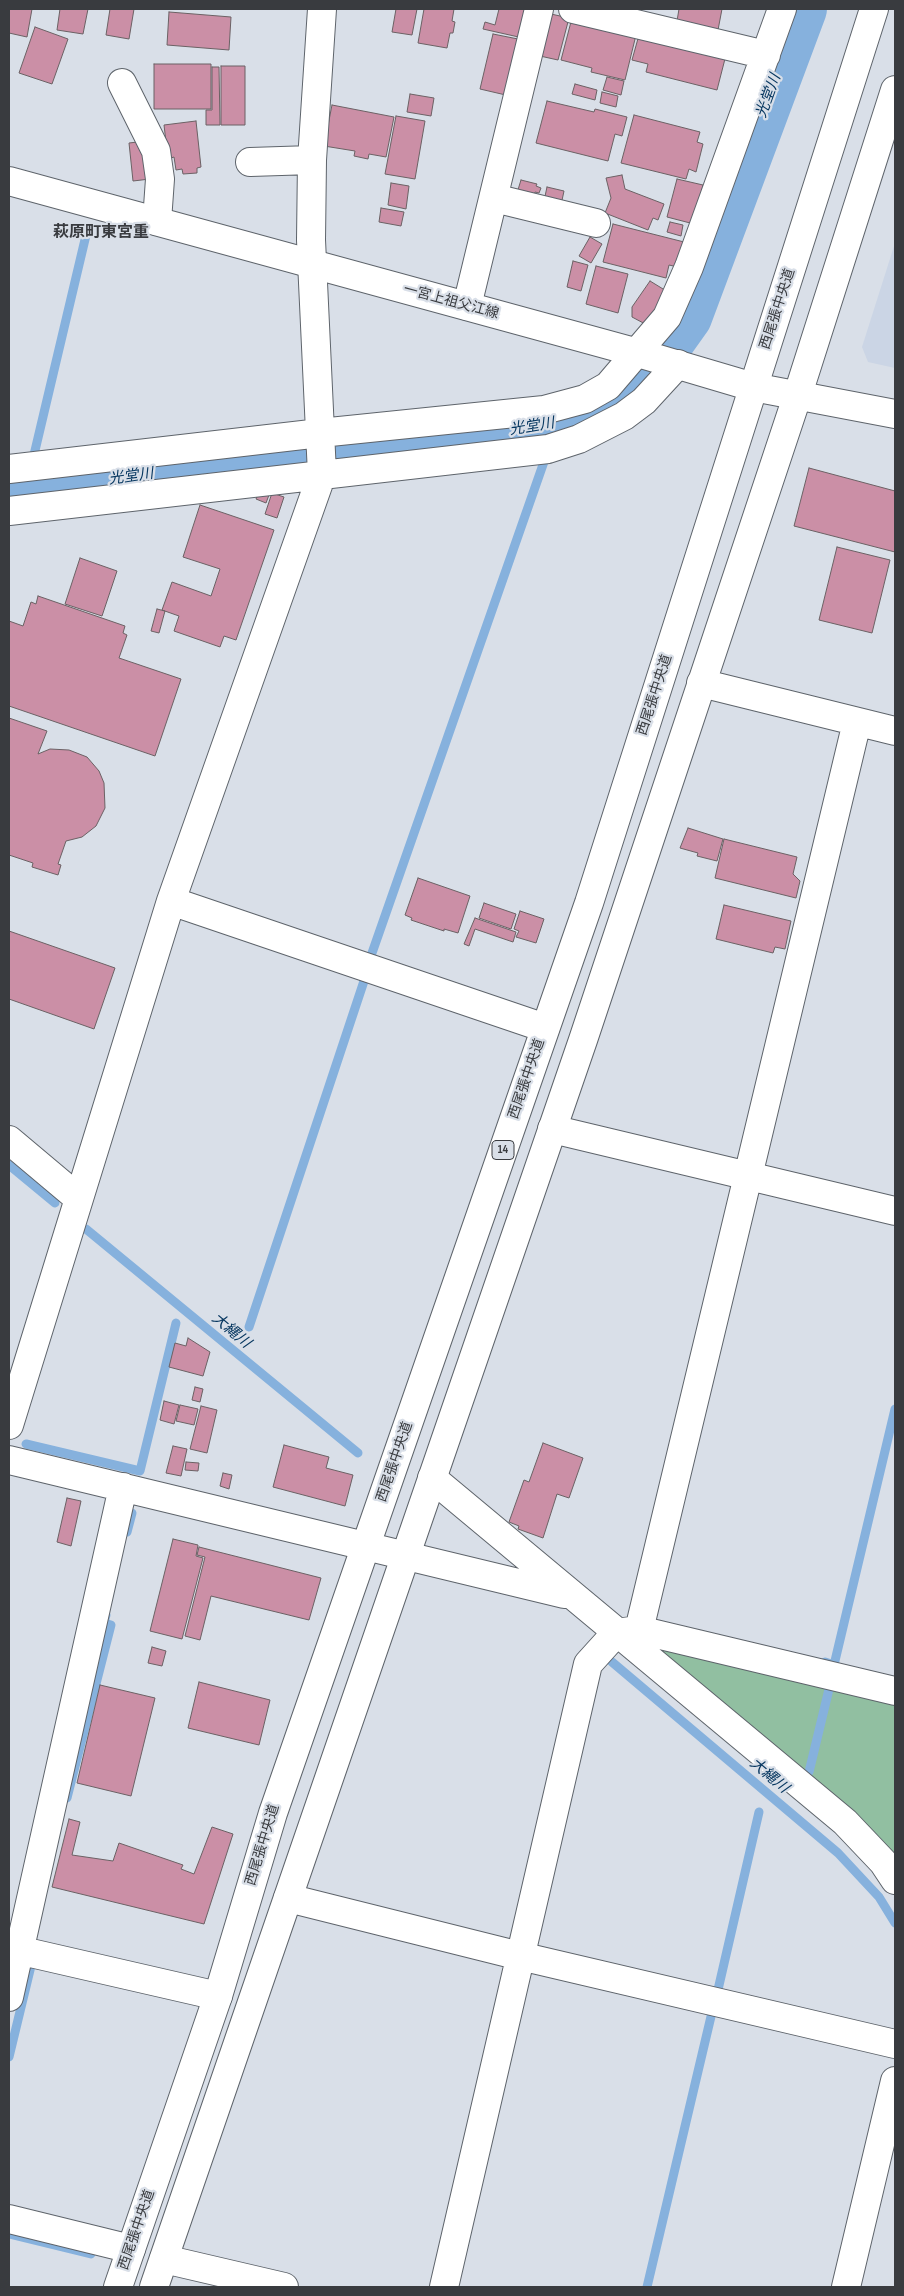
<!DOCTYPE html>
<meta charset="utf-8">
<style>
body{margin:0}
#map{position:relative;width:904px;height:2296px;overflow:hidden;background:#d9dfe8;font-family:"Sofia Sans Condensed",sans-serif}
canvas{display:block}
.frame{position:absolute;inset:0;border:10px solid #393b3f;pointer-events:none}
</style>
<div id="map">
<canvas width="904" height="2296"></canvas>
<div class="frame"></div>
</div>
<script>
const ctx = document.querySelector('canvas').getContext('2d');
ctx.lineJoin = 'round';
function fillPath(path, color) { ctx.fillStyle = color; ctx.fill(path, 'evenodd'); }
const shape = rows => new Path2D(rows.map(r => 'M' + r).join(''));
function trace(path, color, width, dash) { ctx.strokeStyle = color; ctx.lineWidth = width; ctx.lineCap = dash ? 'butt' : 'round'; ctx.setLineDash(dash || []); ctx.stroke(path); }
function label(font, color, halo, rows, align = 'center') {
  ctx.font = font + ' "Sofia Sans Condensed","Noto Sans JP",sans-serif'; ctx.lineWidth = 4.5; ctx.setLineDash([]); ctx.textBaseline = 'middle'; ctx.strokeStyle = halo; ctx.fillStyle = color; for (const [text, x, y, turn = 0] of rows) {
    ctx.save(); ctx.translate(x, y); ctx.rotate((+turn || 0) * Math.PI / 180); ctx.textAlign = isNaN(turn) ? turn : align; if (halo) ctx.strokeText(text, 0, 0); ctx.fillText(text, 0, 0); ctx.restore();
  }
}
const built = shape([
 [895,243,895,368,868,362,862,347]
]);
const green = shape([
 [645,1643,827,1685,805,1779],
 [832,1686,895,1701,895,1863,809,1783]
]);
const stream = shape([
 [33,459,87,231],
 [372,953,546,456],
 [9,1165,55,1203],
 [86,1229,358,1453],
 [249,1327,365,978],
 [26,1444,140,1471,176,1323],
 [127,1532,132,1513],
 [612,1662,838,1853,879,1897,895,1923],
 [825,1662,834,1665,895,1409],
 [809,1772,830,1685],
 [67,1798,111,1625,104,1623,106,1615],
 [717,1994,759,1812],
 [9,2057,31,1966],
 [9,2234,91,2254],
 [647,2287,713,2008]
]);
const river = shape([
 [9,493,274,458,544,428,599,412,650,369,687,317,802,9]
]);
const building = shape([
 [9,9,32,9,27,37,9,33,9,9],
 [60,9,88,9,83,34,57,30,60,9],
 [110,9,134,9,129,39,106,35,110,9],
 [396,9,417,9,412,35,392,32,396,9],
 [424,9,454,9,452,21,455,22,453,33,450,33,447,48,418,43,424,9],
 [499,9,530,9,523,38,483,29,485,22,495,25,499,9],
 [679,9,722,9,718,30,677,21,679,9],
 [169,12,231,17,229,50,167,45,169,12],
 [551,14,569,18,558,60,540,56,551,14],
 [572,18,636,35,625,80,591,72,592,68,561,60,572,18],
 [35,27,68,39,52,84,19,73,35,27],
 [493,34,523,40,510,96,480,89,493,34],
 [639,35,727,51,717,90,646,72,648,64,632,60,639,35],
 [154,64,211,64,211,109,154,109,154,64],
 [221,66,245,66,245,125,221,125,221,66],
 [212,67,219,67,220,125,206,125,206,110,212,110,212,67],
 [607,77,624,81,621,95,603,90,607,77],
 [575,84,597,90,595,100,572,94,575,84],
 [602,92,618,96,616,107,600,103,602,92],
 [410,94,434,98,431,116,407,112,410,94],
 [547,101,594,112,595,109,627,117,622,136,615,134,608,161,536,143,547,101],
 [332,105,394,117,386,157,369,154,368,159,354,156,355,151,324,146,332,105],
 [634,115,700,132,697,142,703,144,696,172,689,169,686,179,621,163,634,115],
 [396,116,425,121,415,179,385,174,396,116],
 [196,121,201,167,197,168,197,173,183,174,182,169,176,170,174,157,168,159,164,125,196,121],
 [146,141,150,179,133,181,129,143,146,141],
 [622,175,625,189,664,204,658,220,653,218,648,230,605,213,611,198,606,178,622,175],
 [677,179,703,185,694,224,667,217,677,179],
 [521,180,537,184,536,186,541,188,539,193,535,192,533,197,517,193,521,180],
 [391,183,409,186,406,209,388,205,391,183],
 [547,187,564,191,561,205,544,201,547,187],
 [381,208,404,212,401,226,379,222,381,208],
 [670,222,683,225,681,236,667,232,670,222],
 [613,224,688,243,682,268,669,265,666,278,603,262,613,224],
 [590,237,602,244,591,263,579,256,590,237],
 [573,261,588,265,581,291,567,287,573,261],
 [596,266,628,274,618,313,586,304,596,266],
 [650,281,668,292,649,326,632,317,632,307,650,281],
 [809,468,895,491,895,552,794,526,809,468],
 [259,492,269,495,266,503,256,499,259,492],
 [272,493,284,497,277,518,265,514,272,493],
 [200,505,274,530,236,640,224,636,220,647,174,631,179,616,162,610,172,582,211,596,220,569,183,557,200,505],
 [837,547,890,560,872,633,819,620,837,547],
 [80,558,117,571,102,616,65,604,80,558],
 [38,596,125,626,123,633,127,635,119,658,181,679,155,756,9,706,9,621,23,626,31,602,36,604,38,596],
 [157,609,165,611,159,633,151,631,157,609],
 [9,718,47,731,38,754,50,749,69,750,87,757,99,771,104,783,105,808,96,826,82,837,66,841,58,864,61,865,58,875,32,867,33,863,9,855,9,718],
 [688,828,723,839,717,861,697,856,698,853,680,848,688,828],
 [724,839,797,857,793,874,800,881,796,898,715,878,724,839],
 [418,878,470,896,458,933,444,929,444,931,411,920,412,918,405,915,418,878],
 [484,903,516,914,511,929,479,918,484,903],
 [724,905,791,921,785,949,775,947,773,953,716,939,724,905],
 [520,911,544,919,536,943,516,937,519,931,514,929,520,911],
 [475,918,516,932,513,942,475,929,469,946,464,944,475,918],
 [9,931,115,968,94,1029,9,999,9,931],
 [188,1338,210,1352,203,1376,169,1367,175,1343,186,1346,188,1338],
 [195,1387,203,1389,200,1402,192,1400,195,1387],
 [164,1401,179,1405,174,1424,160,1420,164,1401],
 [180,1405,198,1409,194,1425,176,1421,180,1405],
 [201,1406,217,1410,207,1453,190,1449,201,1406],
 [543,1443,583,1458,569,1498,557,1494,543,1538,518,1529,519,1526,509,1522,524,1480,529,1482,543,1443],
 [284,1445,329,1457,326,1468,353,1475,345,1506,273,1487,284,1445],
 [173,1446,187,1449,181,1476,166,1473,173,1446],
 [186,1462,199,1463,198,1471,185,1470,186,1462],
 [223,1473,232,1475,229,1489,220,1486,223,1473],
 [67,1498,81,1501,71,1546,57,1542,67,1498],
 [173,1539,198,1545,196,1556,203,1558,182,1639,150,1631,173,1539],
 [199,1547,321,1578,309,1620,211,1596,200,1640,185,1636,205,1557,197,1555,199,1547],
 [152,1647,166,1651,162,1666,148,1663,152,1647],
 [199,1682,270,1700,259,1745,188,1728,199,1682],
 [100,1685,155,1698,131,1796,77,1783,100,1685],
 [69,1819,80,1822,72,1855,113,1861,119,1843,183,1865,181,1869,194,1874,212,1827,233,1834,204,1924,52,1887,69,1819]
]);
const minor = shape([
 [573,9,766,55],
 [122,83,156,151,160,179,157,221],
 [250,162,312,160],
 [494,198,596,223],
 [467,306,539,9],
 [9,469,320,433,544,410,585,399,608,386,667,317,689,267,782,9],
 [9,511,548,449,579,439,624,416,644,401,678,364],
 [701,683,895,731],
 [171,901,545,1028],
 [552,1129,895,1211],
 [9,1140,78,1198],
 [9,1425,171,901,322,474,311,240,312,160,322,9],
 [9,1460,564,1594],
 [432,1478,845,1822,883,1862,895,1880],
 [639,1630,895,1691],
 [288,1898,520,1956,895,2044],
 [9,1948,218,1996],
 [9,1997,123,1487],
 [9,2219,131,2249],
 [164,2259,284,2287],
 [444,2287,588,1664,616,1633,639,1630,857,722],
 [846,2287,895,2081]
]);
const secondary = shape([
 [9,181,638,353,753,387,895,414]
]);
const primary = shape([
 [118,2287,218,1996,273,1813,589,903,874,9],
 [154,2287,583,1040,798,394,895,90]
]);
const shields = [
 [503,1150,22]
];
const shieldNames = [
 ["14",503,1150]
];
const streetNames = [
 ["一宮上祖父江線",451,302,15],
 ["西尾張中央道",778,309,-72],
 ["西尾張中央道",655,695,-72],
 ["西尾張中央道",527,1079,-71],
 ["西尾張中央道",395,1462,-71],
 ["西尾張中央道",263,1845,-73],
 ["西尾張中央道",137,2230,-71]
];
const waterNames = [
 ["光堂川",769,96,-70],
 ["光堂川",532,427,-9],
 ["光堂川",131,477,-8],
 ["大縄川",231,1331,40],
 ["大縄川",769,1776,40]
];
const quarterNames = [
 ["萩原町東宮重",101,233]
];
fillPath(built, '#cbd5e5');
fillPath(green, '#91bfa1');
trace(stream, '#86b1dd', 9);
trace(river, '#86b1dd', 50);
fillPath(building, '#cb8fa6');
trace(building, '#6b6164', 1);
trace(minor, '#5e646b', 30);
trace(secondary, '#5e646b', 30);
trace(primary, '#5e646b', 30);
trace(minor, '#fff', 28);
trace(secondary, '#fff', 28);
trace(primary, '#fff', 28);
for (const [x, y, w] of shields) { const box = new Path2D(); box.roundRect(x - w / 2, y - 9.5, w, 19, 4); ctx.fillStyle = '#d9dfe8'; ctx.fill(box); trace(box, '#393b3f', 1); }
label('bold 12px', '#393b3f', null, shieldNames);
label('14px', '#393b3f', '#d9dfe8', streetNames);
label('italic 15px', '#073760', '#d9dfe8', waterNames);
label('bold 16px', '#393b3f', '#d9dfe8', quarterNames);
</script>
